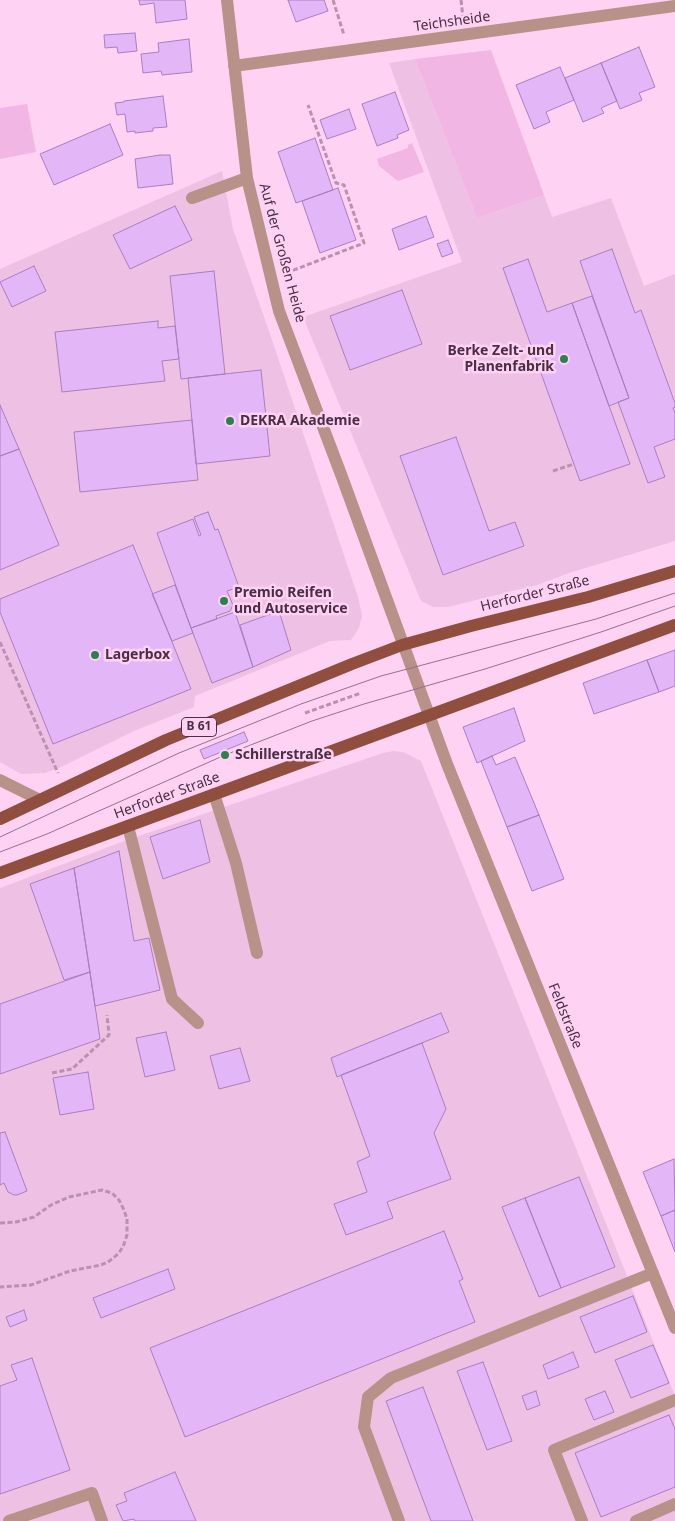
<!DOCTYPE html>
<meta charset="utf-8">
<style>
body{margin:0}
canvas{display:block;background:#fed2f3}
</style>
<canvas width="675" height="1521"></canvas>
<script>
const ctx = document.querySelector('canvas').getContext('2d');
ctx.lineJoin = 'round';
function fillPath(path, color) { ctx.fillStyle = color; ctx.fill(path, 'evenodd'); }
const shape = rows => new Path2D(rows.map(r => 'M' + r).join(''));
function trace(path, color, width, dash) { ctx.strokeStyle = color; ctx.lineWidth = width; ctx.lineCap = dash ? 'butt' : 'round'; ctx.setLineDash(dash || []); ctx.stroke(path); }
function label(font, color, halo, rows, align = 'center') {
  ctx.font = font + ' "Noto Sans",sans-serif'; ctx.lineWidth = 5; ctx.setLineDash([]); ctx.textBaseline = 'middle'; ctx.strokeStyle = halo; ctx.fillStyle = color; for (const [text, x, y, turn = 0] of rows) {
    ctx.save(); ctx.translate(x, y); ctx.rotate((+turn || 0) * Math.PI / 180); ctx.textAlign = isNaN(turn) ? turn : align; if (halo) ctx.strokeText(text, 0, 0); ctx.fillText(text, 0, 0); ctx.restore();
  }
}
const built = shape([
 [415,59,477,218,544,195,552,217,611,198,644,286,675,274,675,541,569,573,537,585,448,607,433,607,421,601,303,317,462,262,389,63],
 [222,171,233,229,268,328,358,597,362,616,359,628,351,640,330,641,195,696,194,707,134,731,59,768,45,773,21,774,0,762,0,269],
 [393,751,403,752,421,761,675,1396,675,1521,0,1521,0,888,127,840,383,753]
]);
const green = shape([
 [491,50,544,195,477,218,415,59],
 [27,104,36,152,0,159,0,108],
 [412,143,424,172,398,181,379,166,377,159,408,148,408,145]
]);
const building = shape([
 [139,0,185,0,187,19,156,23,154,3,140,5,139,0],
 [288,0,324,0,328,11,296,22,288,0],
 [135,33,137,51,118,53,117,47,105,48,104,35,135,33],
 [189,39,192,72,162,75,161,71,143,73,141,54,159,52,158,43,189,39],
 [639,47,655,87,639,93,642,100,620,109,601,63,639,47],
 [601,63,617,101,601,108,604,113,583,122,565,78,601,63],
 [560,67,574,100,546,112,550,122,534,129,516,85,560,67],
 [395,92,409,130,397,135,398,138,377,146,362,104,395,92],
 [163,96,167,127,153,128,153,131,135,133,135,131,127,132,125,114,117,115,115,103,124,102,124,101,163,96],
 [349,109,356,129,327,139,320,120,349,109],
 [110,124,123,155,54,185,40,154,110,124],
 [315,138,333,190,296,203,278,152,315,138],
 [160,155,170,155,173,184,138,188,135,159,160,155],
 [338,188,356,240,320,253,302,201,338,188],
 [175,206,192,240,130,269,113,235,175,206],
 [426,216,434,237,399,250,392,229,426,216],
 [448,240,453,253,442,257,437,244,448,240],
 [612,249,635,313,641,310,675,403,675,407,673,408,675,413,675,439,654,447,665,477,648,483,618,402,629,398,580,261,612,249],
 [528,259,547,312,572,303,630,464,580,481,503,268,528,259],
 [34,266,46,291,12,307,0,282,34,266],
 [214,271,225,374,181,379,170,276,214,271],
 [402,290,422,344,350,370,330,316,402,290],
 [592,296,629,398,609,406,572,303,592,296],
 [158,321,158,328,175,326,179,359,162,361,165,381,62,392,55,332,158,321],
 [261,370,270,456,196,464,188,378,261,370],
 [0,405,19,449,0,456,0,405],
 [192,420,198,480,80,492,74,432,192,420],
 [456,437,489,531,515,522,524,546,443,575,400,456,456,437],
 [19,449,59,545,0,570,0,456,19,449],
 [208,512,215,530,218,529,239,587,227,591,233,605,230,611,216,616,217,619,191,628,157,533,193,519,199,536,201,535,194,517,208,512],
 [133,545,191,689,53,744,0,612,0,599,133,545],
 [175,585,193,633,172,641,152,594,175,585],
 [279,611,291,650,253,667,240,625,279,611],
 [235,612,253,667,212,683,191,628,235,612],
 [675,650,675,686,659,692,647,660,675,650],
 [647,660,659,692,594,714,583,683,647,660],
 [514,708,525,741,477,763,463,727,514,708],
 [244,732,248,741,204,759,200,750,244,732],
 [492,756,496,765,515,757,539,815,507,827,481,761,492,756],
 [539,815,564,879,532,891,507,827,539,815],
 [200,820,210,862,163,879,150,837,200,820],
 [119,851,134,941,149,938,160,990,95,1006,74,868,119,851],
 [74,868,90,972,64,980,30,884,74,868],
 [90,972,100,1039,0,1074,0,1004,90,972],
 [441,1013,449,1032,337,1077,331,1058,441,1013],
 [166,1032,175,1070,145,1077,136,1038,166,1032],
 [422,1043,446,1109,434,1133,451,1179,387,1202,393,1218,346,1235,334,1204,367,1192,357,1162,370,1156,341,1075,422,1043],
 [240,1048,250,1081,219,1089,210,1056,240,1048],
 [88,1072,94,1109,60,1115,53,1078,88,1072],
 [5,1132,27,1191,17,1195,14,1195,8,1192,4,1183,0,1185,0,1133,5,1132],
 [674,1159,675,1210,661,1216,643,1172,674,1159],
 [579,1177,615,1267,561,1288,525,1198,579,1177],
 [525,1198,561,1288,539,1297,502,1207,525,1198],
 [675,1210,675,1252,661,1216,675,1210],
 [444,1231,463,1279,459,1281,475,1322,185,1437,150,1348,444,1231],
 [168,1269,175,1289,101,1318,93,1298,168,1269],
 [633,1296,647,1332,595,1353,580,1317,633,1296],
 [24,1310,27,1320,10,1327,6,1317,24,1310],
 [653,1345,669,1383,631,1398,615,1360,653,1345],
 [573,1352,579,1367,548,1379,543,1365,573,1352],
 [32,1358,70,1470,0,1494,0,1386,17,1380,11,1365,32,1358],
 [483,1362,512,1441,487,1450,457,1371,483,1362],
 [423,1387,473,1521,431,1521,386,1401,423,1387],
 [536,1391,540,1405,527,1410,522,1396,536,1391],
 [605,1391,614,1412,594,1420,585,1399,605,1391],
 [669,1415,675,1429,675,1487,601,1517,575,1453,669,1415],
 [175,1472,196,1521,135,1521,134,1519,123,1521,116,1505,127,1501,124,1493,175,1472]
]);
const path = shape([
 [333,0,344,35],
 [461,0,463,17],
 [286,273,364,243,344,185,336,183,308,105],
 [553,471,574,464],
 [0,642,58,773],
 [305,713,361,693],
 [52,1073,72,1069,109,1035,107,1015],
 [0,1223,16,1222,34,1217,51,1205,69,1197,102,1190,112,1193,119,1200,124,1210,127,1219,127,1235,123,1247,118,1254,108,1262,101,1265,70,1271,31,1285,0,1287]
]);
const minor = shape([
 [227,0,247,178,279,311,342,477,447,764,675,1328],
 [234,66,675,6],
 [192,198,247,178],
 [0,780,40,800],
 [214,794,236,863,257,953],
 [128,826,172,999,198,1023],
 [9,1521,92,1493,102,1521],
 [399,1521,364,1427,368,1397,391,1378,653,1273],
 [582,1521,554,1450,675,1400],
 [636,1521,675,1504]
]);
const major = shape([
 [0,819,166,740,352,664,402,645,471,626,588,597,675,571],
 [0,873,675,625]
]);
const tram = shape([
 [0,837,179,753,301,704,381,676,596,619,675,593],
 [0,852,47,834,225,755,312,721,364,704,485,669,601,632,675,606]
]);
const markers = [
 [564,359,5,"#2e7f50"],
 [230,421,5,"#2e7f50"],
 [224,601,5,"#2e7f50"],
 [95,655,5,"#2e7f50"],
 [225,755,5,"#2e7f50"]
];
const shields = [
 [199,727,35]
];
const shieldNames = [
 ["B 61",199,727]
];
const streetNames = [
 ["Teichsheide",452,22,-8],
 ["Auf der Großen Heide",282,253,75],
 ["Herforder Straße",535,594,-14],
 ["Herforder Straße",167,796,-20],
 ["Feldstraße",565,1016,68]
];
const poiNames = [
 ["Berke Zelt- und",554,351,"right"],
 ["Planenfabrik",554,367,"right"],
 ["DEKRA Akademie",240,421],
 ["Premio Reifen",234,593],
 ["und Autoservice",234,609],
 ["Lagerbox",105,655],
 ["Schillerstraße",235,755]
];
fillPath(built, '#eec1e4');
fillPath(green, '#f1b6e4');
fillPath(building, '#e3b6f8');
trace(building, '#ab7ebf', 1);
trace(path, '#b892af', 3, [5, 2.5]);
trace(minor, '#b89288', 12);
trace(major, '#8f4e3e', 12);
trace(tram, '#95728c', 1);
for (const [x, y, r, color] of markers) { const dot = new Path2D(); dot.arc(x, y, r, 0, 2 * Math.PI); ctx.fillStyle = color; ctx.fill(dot); trace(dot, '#fed2f3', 2); }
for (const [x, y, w] of shields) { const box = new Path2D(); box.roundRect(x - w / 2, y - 9.5, w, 19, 4); ctx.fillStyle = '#fed2f3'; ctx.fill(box); trace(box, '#4a2e44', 1); }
label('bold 12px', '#4a2e44', null, shieldNames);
label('14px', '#4a2e44', '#fed2f3', streetNames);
label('bold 14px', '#4a2e44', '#fed2f3', poiNames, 'left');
</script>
